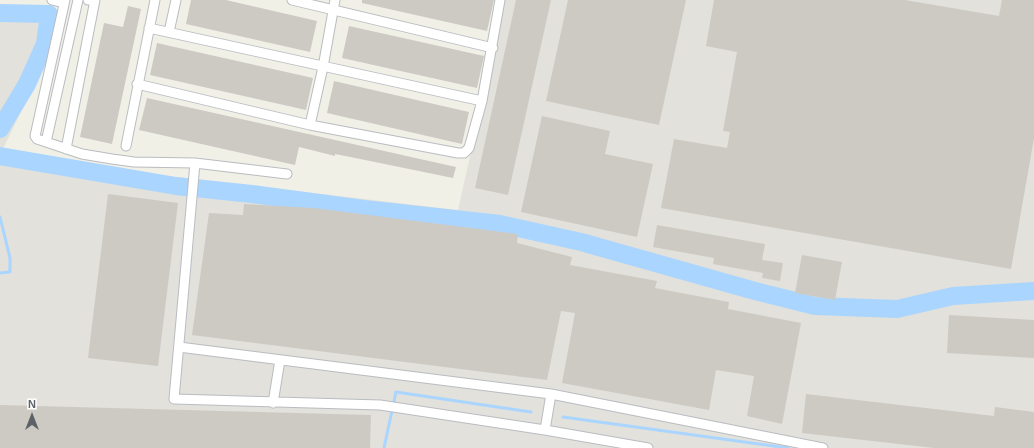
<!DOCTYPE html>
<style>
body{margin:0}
#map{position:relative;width:1034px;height:448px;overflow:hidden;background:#f1f0e7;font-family:Helvetica,sans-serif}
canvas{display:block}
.north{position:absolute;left:12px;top:396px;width:40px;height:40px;-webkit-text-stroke:3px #fff;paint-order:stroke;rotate:0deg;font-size:11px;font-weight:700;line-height:16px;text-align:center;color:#5e6268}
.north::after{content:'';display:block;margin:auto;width:14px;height:18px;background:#5e6268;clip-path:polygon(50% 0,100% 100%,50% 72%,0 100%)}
</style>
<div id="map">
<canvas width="1034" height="448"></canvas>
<div class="north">N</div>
</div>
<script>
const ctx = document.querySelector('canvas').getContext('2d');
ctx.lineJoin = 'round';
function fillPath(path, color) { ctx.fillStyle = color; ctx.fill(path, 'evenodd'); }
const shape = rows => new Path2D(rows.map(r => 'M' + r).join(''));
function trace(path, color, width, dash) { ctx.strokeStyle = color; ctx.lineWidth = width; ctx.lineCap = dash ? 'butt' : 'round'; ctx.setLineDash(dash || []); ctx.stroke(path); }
const industrial = shape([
 [505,0,1034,0,1034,448,0,448,0,8,46,10,57,21,48,56,2,151,40,161,458,210]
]);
const stream = shape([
 [0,217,10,258,10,272,0,273],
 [563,417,788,448],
 [384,448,396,392,531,412]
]);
const river = shape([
 [0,13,49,14,45,44,27,84,0,129],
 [0,156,176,186,252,194,364,209,500,224,581,242,755,291,815,306,897,309,953,296,1034,291]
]);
const building = shape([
 [191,0,226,0,317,21,310,52,186,24],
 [362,0,494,0,487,31,362,3],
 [516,0,551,0,508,195,475,188],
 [568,0,686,0,659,125,546,101],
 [714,0,905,0,999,16,1002,0,1034,0,1034,138,1011,269,661,208,674,139,727,148,730,132,723,131,737,52,706,46],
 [128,6,141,9,112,144,80,137,104,23,123,27],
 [349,26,484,56,477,88,342,58],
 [157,43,313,78,306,110,150,75],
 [334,81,469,112,462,144,327,113],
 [147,98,456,167,453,178,365,160,335,154,335,156,299,147,295,165,139,130],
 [542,116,610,131,605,154,653,164,637,237,521,212],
 [108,194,178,203,158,366,88,358],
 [244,204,314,208,518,234,517,243,572,257,570,265,657,281,655,288,729,302,728,309,801,323,782,424,747,416,754,376,716,370,709,410,562,383,575,313,561,311,547,380,192,335,209,213,243,215],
 [657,225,765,244,762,260,783,263,780,281,762,278,763,273,713,264,714,258,653,247],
 [802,255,842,262,835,300,795,293],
 [949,315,1034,320,1034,358,947,353],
 [806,394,994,416,995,407,1034,412,1034,448,934,448,802,433],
 [0,405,371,415,370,448,0,448]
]);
const minor = shape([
 [52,0,64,3],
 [65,0,35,136,37,139,82,154,112,159,134,162,195,163,287,174],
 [292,0,493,48],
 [149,28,482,101],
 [169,32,176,0],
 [137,84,310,125,458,153,464,153,469,148,482,101,500,0],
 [310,125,323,67,335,0],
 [46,142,78,0],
 [126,146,155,0],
 [66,149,95,0,88,0],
 [195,163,174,399,380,405,545,430,648,448],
 [179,347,551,394,823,448],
 [273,403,280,360],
 [545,430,551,394]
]);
fillPath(industrial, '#e2e1db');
trace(stream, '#aad5ff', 3);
trace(river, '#aad5ff', 18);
fillPath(building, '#cdcac4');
trace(minor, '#b9bcc1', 11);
trace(minor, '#fff', 9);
</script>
